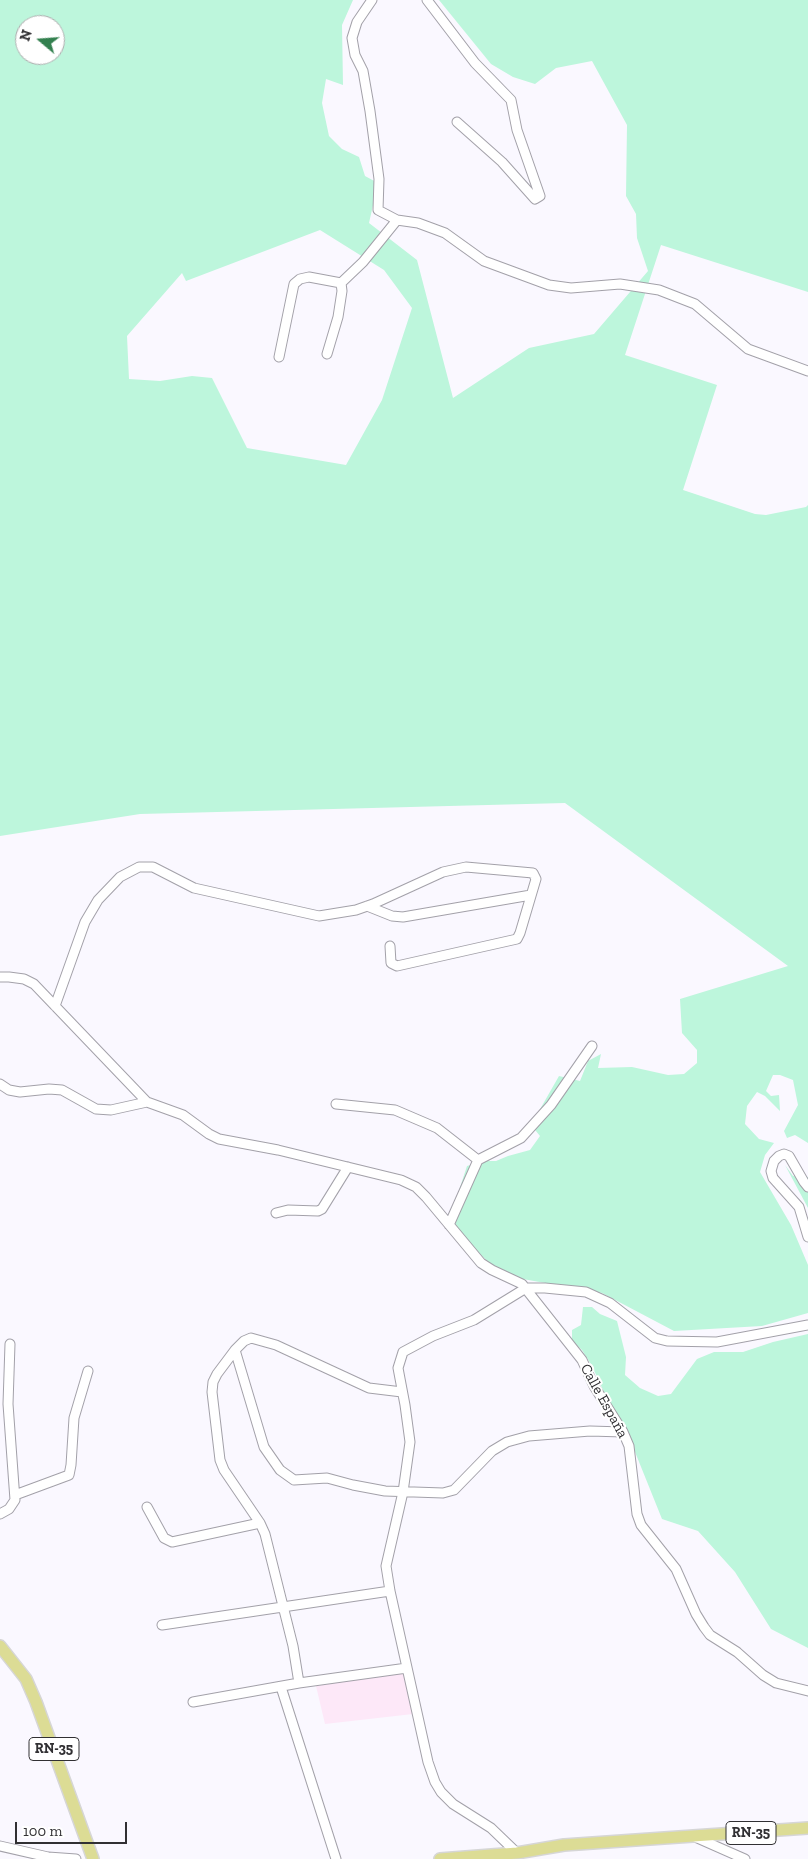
<!DOCTYPE html>
<meta charset="utf-8">
<style>
body{margin:0}
#map{position:relative;width:808px;height:1859px;overflow:hidden;background:#faf8ff;font-family:"Zilla Slab",serif}
canvas{display:block}
.north{position:absolute;left:15px;top:15px;width:50px;height:50px;box-sizing:border-box;background:#fff;border:1px solid #adacad;border-radius:50%;rotate:288deg;font-size:14px;font-weight:700;line-height:20px;text-align:center;color:#313033}
.north::after{content:'';display:block;margin:auto;width:18px;height:22px;background:#33804f;clip-path:polygon(50% 0,100% 100%,50% 72%,0 100%)}
.scale{position:absolute;left:15px;top:1822px;width:112px;height:22px;box-sizing:border-box;border:2px solid #313033;border-top:0;padding-left:6px;font-size:15px;line-height:18px;white-space:nowrap;color:#313033;-webkit-text-stroke:4px #fff;paint-order:stroke}
</style>
<div id="map">
<canvas width="808" height="1859"></canvas>
<div class="north">N</div>
<div class="scale">100 m</div>
</div>
<script>
const ctx = document.querySelector('canvas').getContext('2d');
ctx.lineJoin = 'round';
function fillPath(path, color) { ctx.fillStyle = color; ctx.fill(path, 'evenodd'); }
const shape = rows => new Path2D(rows.map(r => 'M' + r).join(''));
function trace(path, color, width, dash) { ctx.strokeStyle = color; ctx.lineWidth = width; ctx.lineCap = dash ? 'butt' : 'round'; ctx.setLineDash(dash || []); ctx.stroke(path); }
function label(font, color, halo, rows, align = 'center') {
  ctx.font = font + ' "Zilla Slab",serif'; ctx.lineWidth = 4; ctx.setLineDash([]); ctx.textBaseline = 'middle'; ctx.strokeStyle = halo; ctx.fillStyle = color; for (const [text, x, y, turn = 0] of rows) {
    ctx.save(); ctx.translate(x, y); ctx.rotate((+turn || 0) * Math.PI / 180); ctx.textAlign = isNaN(turn) ? turn : align; if (halo) ctx.strokeText(text, 0, 0); ctx.fillText(text, 0, 0); ctx.restore();
  }
}
const education = shape([
 [405,1672,413,1714,325,1724,316,1686]
]);
const green = shape([
 [0,0,353,0,342,25,343,85,326,79,322,103,329,136,342,149,359,157,365,176,378,183,369,223,417,260,453,398,529,348,594,334,648,271,637,238,636,214,626,196,627,125,592,61,556,68,535,84,513,77,491,64,439,0,808,0,808,292,661,245,625,355,717,385,683,490,755,514,766,515,806,507,808,505,808,1143,795,1135,787,1138,784,1131,798,1105,793,1080,780,1075,773,1075,766,1091,771,1096,779,1095,780,1111,765,1096,757,1092,747,1106,745,1124,759,1139,774,1143,765,1155,760,1172,791,1225,808,1265,808,1313,762,1326,674,1331,602,1293,517,1278,492,1266,474,1248,450,1218,467,1166,485,1161,496,1161,508,1156,530,1150,540,1136,531,1125,559,1076,580,1081,588,1061,601,1054,598,1068,632,1067,668,1075,684,1074,697,1063,697,1050,682,1033,680,999,788,966,565,803,140,814,0,836],
 [25,25,55,25,55,55,25,55],
 [320,230,384,270,412,308,382,400,346,465,247,448,212,378,192,376,160,381,129,379,127,336,182,273,186,281],
 [785,1165,793,1176,808,1177,808,1208],
 [583,1307,592,1307,600,1314,617,1321,626,1357,625,1375,640,1388,658,1396,671,1394,697,1359,714,1352,743,1352,773,1342,808,1334,808,1648,771,1629,735,1572,698,1531,662,1519,631,1442,619,1425,592,1366,582,1350,572,1341,572,1330,581,1325]
]);
const minor = shape([
 [372,0,357,22,352,38,355,55,363,71,370,111,379,179,378,210,397,220,418,223,445,233,484,261,549,285,571,288,620,284,659,290,695,304,748,349,808,371],
 [427,0,475,63,511,100,517,130,540,196,535,199,502,162,457,122],
 [341,283,363,262,397,220],
 [327,354,338,317,342,291,341,283],
 [279,357,294,284,300,279,309,277,341,283],
 [367,906,392,916,403,917,531,895],
 [0,977,9,977,24,979,34,984,147,1102,183,1115,209,1134,219,1139,278,1150,401,1180,416,1187,426,1197,481,1263,492,1270,522,1284,582,1360,594,1386,623,1432,629,1446,637,1514,641,1525,676,1569,696,1614,704,1627,710,1635,737,1652,763,1675,776,1683,808,1691],
 [55,1006,85,922,98,900,120,877,139,867,153,867,194,888,319,916,356,910,373,904,443,872,466,867,533,873,536,879,520,933,517,939,397,966,391,963,390,946],
 [0,1084,9,1090,20,1092,49,1089,62,1090,96,1109,111,1110,147,1102],
 [336,1104,395,1110,437,1128,478,1160],
 [808,1187,804,1182,789,1156,784,1154,779,1156,774,1161,771,1171,773,1178,799,1207,808,1237],
 [276,1213,288,1210,318,1211,322,1209,348,1167],
 [449,1225,478,1160,521,1138,551,1105,592,1046],
 [235,1350,264,1447,280,1470,294,1480,327,1478,353,1485,385,1491,443,1493,454,1490,492,1451,507,1442,529,1436,590,1431,623,1432],
 [15,1495,69,1475,71,1465,74,1418,88,1371],
 [147,1507,164,1538,172,1542,260,1523],
 [0,1514,9,1509,15,1500,8,1404,10,1344],
 [162,1625,390,1591],
 [299,1683,293,1646,265,1534,260,1523,224,1470,220,1460,212,1392,213,1382,217,1374,235,1350,244,1341,251,1338,276,1345,369,1388,402,1392],
 [281,1687,336,1859],
 [193,1702,299,1683,407,1668],
 [695,1837,745,1859],
 [0,1846,48,1857,76,1859],
 [517,1853,491,1828,453,1804,441,1792,435,1782,428,1762,390,1591,386,1566,403,1492,410,1442,405,1405,398,1368,403,1352,433,1336,474,1320,526,1288,545,1288,586,1292,610,1303,655,1338,667,1341,717,1342,808,1325]
]);
const major = shape([
 [0,1646,26,1679,36,1702,93,1859],
 [440,1859,517,1853,564,1845,808,1828]
]);
const shields = [
 [54,1749,50],
 [751,1833,50]
];
const shieldNames = [
 ["RN-35",54,1749],
 ["RN-35",751,1833]
];
const streetNames = [
 ["Calle España",604,1401,61]
];
fillPath(education, '#fde8f8');
fillPath(green, '#bdf6dc');
trace(minor, '#a3a1a9', 11);
trace(major, '#d6d6d6', 14);
trace(minor, '#fff', 9);
trace(major, '#dcdc95', 11);
for (const [x, y, w] of shields) { const box = new Path2D(); box.roundRect(x - w / 2, y - 11.5, w, 23, 4); ctx.fillStyle = '#fff'; ctx.fill(box); trace(box, '#313033', 1); }
label('bold 14px', '#313033', null, shieldNames);
label('15px', '#313033', '#fff', streetNames);
</script>
